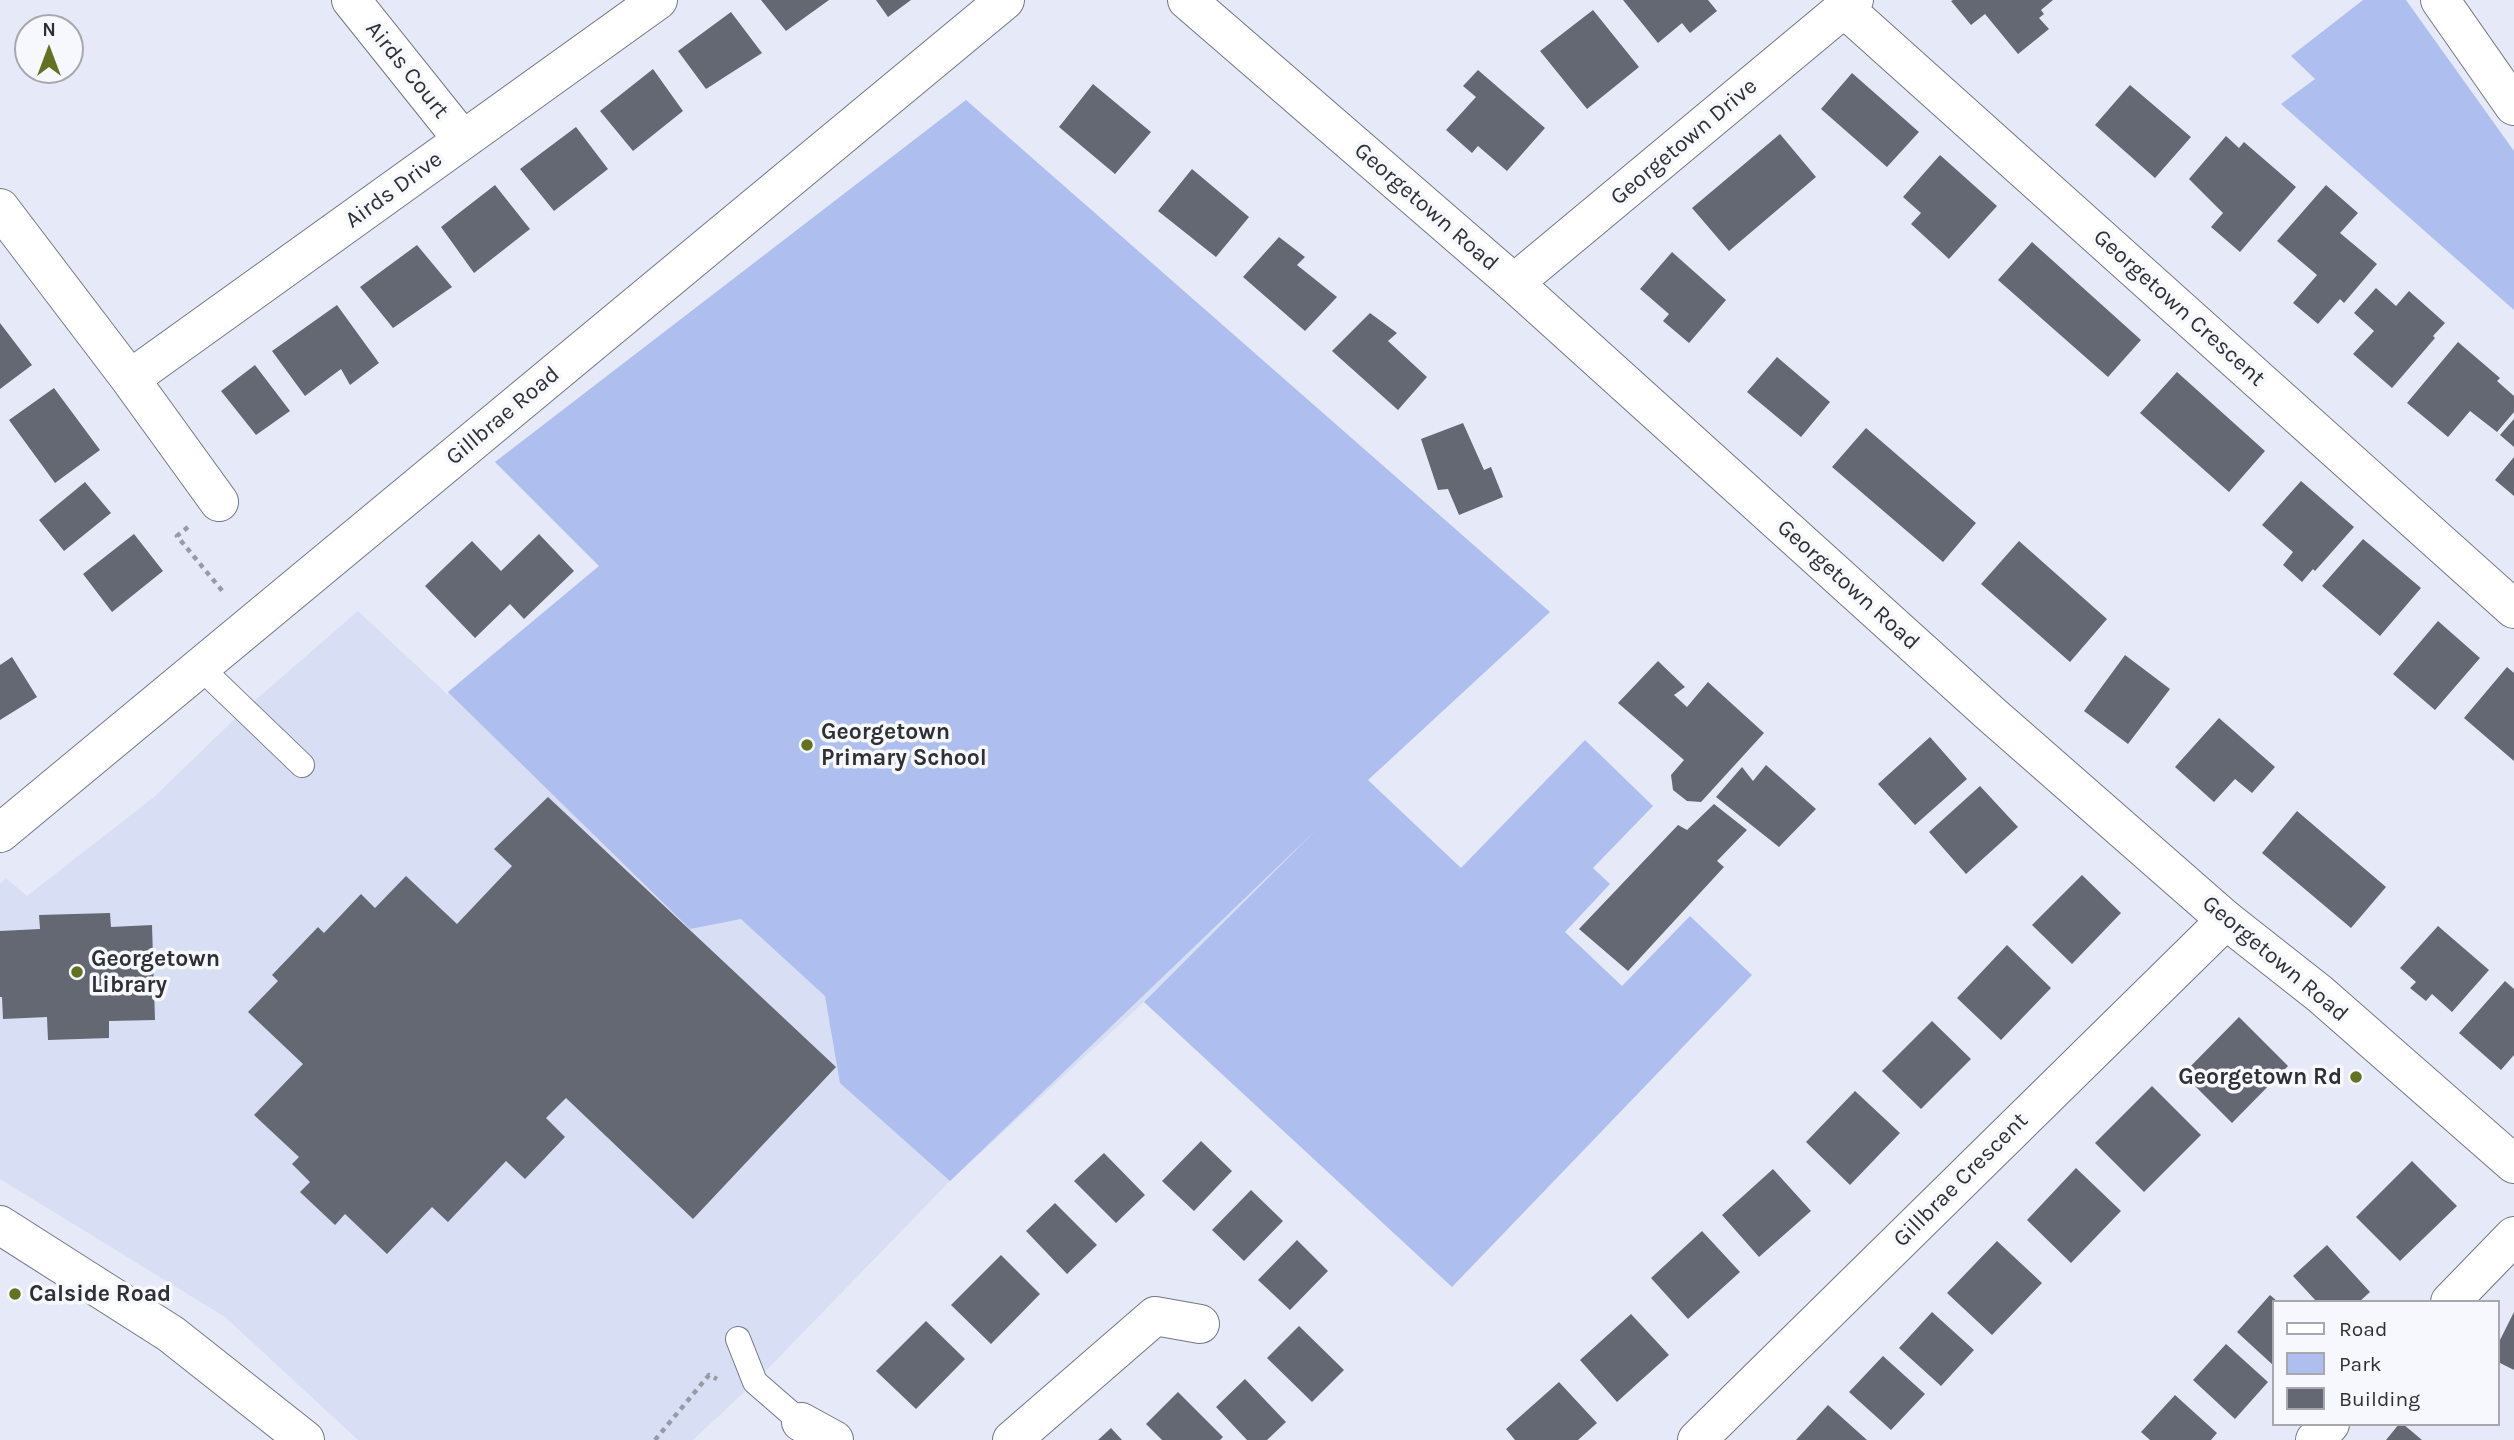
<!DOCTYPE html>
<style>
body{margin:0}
#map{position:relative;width:2514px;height:1440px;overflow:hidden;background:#e6eaf8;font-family:Karla,sans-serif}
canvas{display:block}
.legend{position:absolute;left:2272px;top:1300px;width:228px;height:126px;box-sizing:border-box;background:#f6f8fd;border:2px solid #a6a8ad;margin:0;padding:9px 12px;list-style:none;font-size:21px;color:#2e3035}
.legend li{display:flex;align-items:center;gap:14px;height:35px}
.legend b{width:35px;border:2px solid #a6a8ad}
.north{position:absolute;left:14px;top:14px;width:70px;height:70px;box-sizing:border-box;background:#f6f8fd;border:2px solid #a6a8ad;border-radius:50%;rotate:0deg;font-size:19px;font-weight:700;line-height:28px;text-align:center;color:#2e3035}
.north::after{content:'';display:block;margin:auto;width:24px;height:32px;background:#627220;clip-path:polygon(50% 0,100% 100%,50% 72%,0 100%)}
</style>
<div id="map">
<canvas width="2514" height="1440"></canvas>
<ul class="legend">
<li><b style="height:9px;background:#fff"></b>Road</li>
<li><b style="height:19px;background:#aebeee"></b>Park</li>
<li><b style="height:19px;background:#636873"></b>Building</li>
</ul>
<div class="north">N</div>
</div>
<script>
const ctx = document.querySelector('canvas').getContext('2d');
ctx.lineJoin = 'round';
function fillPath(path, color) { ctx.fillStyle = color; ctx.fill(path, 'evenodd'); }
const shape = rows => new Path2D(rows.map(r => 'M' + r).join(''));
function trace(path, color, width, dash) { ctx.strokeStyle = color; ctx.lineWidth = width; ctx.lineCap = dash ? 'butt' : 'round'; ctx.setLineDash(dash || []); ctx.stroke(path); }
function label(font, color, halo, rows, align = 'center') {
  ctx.font = font + ' Karla,sans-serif'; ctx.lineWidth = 7; ctx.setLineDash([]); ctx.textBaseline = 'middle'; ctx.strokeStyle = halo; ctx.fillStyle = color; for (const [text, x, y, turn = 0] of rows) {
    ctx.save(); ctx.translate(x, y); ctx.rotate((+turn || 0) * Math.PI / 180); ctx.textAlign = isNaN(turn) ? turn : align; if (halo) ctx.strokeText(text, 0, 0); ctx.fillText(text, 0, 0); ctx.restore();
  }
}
const built = shape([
 [966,100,1550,612,1368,780,1144,1002,950,1181,755,1382,693,1440,358,1440,225,1317,0,1179,0,884,6,878,27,896,154,797,245,709,358,611,448,695,448,692,599,566,495,462]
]);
const green = shape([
 [2363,0,2406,0,2514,151,2514,310,2281,104,2315,79,2291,56],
 [966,100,1550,612,1368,780,1461,868,1585,740,1653,806,1593,868,1610,884,1565,932,1622,986,1690,916,1752,975,1452,1287,1144,1002,1317,829,950,1181,840,1083,825,996,741,919,690,929,448,692,599,566,495,462]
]);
const building = shape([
 [761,0,829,0,786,31],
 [876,0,911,0,888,17],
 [1623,0,1708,0,1717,11,1690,33,1682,23,1658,43],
 [1953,0,2053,0,2041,10,2044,14,2039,18,2049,29,2018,54,1985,14,1971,25,1951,1],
 [1593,10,1639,67,1587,109,1540,51],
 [731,12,762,53,706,89,678,51],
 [653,69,683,111,633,151,600,111],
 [1478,70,1545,128,1507,171,1478,146,1472,153,1446,130,1476,97,1463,86],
 [1852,73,1919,132,1887,167,1821,109],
 [1093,84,1151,132,1115,174,1059,127],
 [2130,85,2191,137,2155,178,2095,125],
 [576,127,608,169,554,211,520,169],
 [1780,134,1816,177,1729,251,1692,208],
 [2226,136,2239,148,2244,142,2296,187,2240,252,2211,227,2223,213,2189,179],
 [1940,155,1997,206,1949,259,1911,224,1921,213,1903,197],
 [1192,169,1249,217,1216,257,1158,211],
 [495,185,530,229,474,273,441,227],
 [2326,185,2358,213,2340,233,2377,264,2344,303,2340,299,2318,324,2293,303,2317,275,2277,241],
 [1279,237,1305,257,1297,265,1337,297,1305,331,1243,277],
 [2032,242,2141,340,2108,377,1998,280],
 [417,245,452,287,393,328,360,287],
 [1672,252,1726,300,1689,343,1663,321,1669,314,1640,289],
 [2376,288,2396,306,2409,291,2445,323,2433,336,2435,338,2392,388,2353,354,2374,331,2354,313],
 [337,305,379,363,350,385,341,369,305,396,272,351],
 [1370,313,1397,333,1388,341,1427,377,1398,410,1332,351],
 [0,323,32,365,0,389],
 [2458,342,2500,378,2497,381,2514,396,2514,412,2497,432,2470,411,2448,437,2407,403],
 [1777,357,1830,402,1801,437,1747,392],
 [255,365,290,411,256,435,221,391],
 [2177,372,2265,451,2229,492,2140,413],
 [54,388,100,450,55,483,9,420],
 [2514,419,2514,447,2500,435],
 [1463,423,1484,470,1491,467,1503,497,1459,515,1448,489,1438,490,1421,439],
 [1866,428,1976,523,1943,562,1832,467],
 [2514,457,2514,496,2495,480],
 [2301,481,2354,527,2315,571,2313,569,2302,582,2283,565,2293,552,2262,525],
 [85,482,111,513,64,551,39,520],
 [134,534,163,571,112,612,83,574],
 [539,534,574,571,524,619,510,604,475,638,425,586,472,541,501,571],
 [2363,539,2421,588,2380,636,2322,586],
 [2019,541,2107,619,2070,662,1981,584],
 [2438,621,2480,658,2435,710,2393,674],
 [2125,655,2170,689,2128,744,2084,711],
 [12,657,37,697,0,720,0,665],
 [1658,661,1685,687,1674,695,1687,707,1708,682,1764,733,1701,802,1687,801,1673,790,1671,775,1684,760,1618,703],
 [2507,667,2514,673,2514,761,2464,718],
 [2219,718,2275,767,2252,793,2235,779,2214,802,2175,767],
 [1930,737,1967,779,1915,825,1878,784],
 [1766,765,1816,809,1779,847,1716,797,1742,767,1753,781],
 [1980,786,2018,827,1966,874,1929,832],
 [548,797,836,1067,693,1219,566,1098,546,1118,565,1137,525,1179,506,1161,448,1222,432,1207,387,1254,345,1214,335,1225,300,1192,310,1182,292,1164,299,1157,254,1115,303,1064,248,1012,278,981,272,975,318,927,324,933,361,894,375,908,406,876,457,924,512,866,494,849],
 [1714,804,1747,830,1717,861,1724,867,1628,971,1579,929,1678,825,1687,830],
 [2297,811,2386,887,2351,928,2262,853],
 [2082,875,2121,913,2072,964,2032,925],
 [110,913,111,927,152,925,155,1020,109,1021,109,1038,48,1040,47,1017,3,1019,2,997,0,997,0,931,40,929,39,915],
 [2438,926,2489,970,2452,1012,2432,994,2426,1001,2410,988,2416,982,2400,968],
 [2007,945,2051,988,2001,1040,1957,998],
 [2505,981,2514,989,2514,1055,2501,1070,2459,1033],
 [2239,1017,2288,1066,2232,1123,2183,1074],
 [1932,1021,1971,1059,1921,1109,1882,1071],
 [2152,1086,2201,1135,2144,1192,2095,1143],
 [1855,1091,1900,1133,1850,1185,1806,1142],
 [1201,1141,1232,1171,1194,1211,1162,1181],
 [1104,1153,1145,1195,1116,1223,1074,1181],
 [2412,1161,2457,1206,2400,1261,2356,1217],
 [2076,1168,2121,1211,2071,1263,2027,1220],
 [1773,1169,1811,1211,1759,1257,1722,1215],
 [1251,1190,1283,1221,1244,1261,1212,1230],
 [1055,1203,1097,1245,1067,1274,1026,1231],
 [1702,1231,1740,1272,1688,1319,1651,1278],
 [1297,1240,1328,1271,1290,1310,1258,1280],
 [1997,1241,2042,1283,1992,1335,1947,1293],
 [2327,1245,2370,1292,2359,1302,2317,1302,2293,1276],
 [1001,1255,1040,1294,991,1344,951,1305],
 [2270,1295,2278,1302,2274,1302,2274,1366,2237,1332],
 [1932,1312,1974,1350,1941,1386,1899,1348],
 [2514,1312,2514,1370,2498,1362,2498,1344],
 [1631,1314,1669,1355,1617,1402,1580,1360],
 [926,1321,965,1359,916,1409,876,1371],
 [1299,1326,1344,1370,1312,1402,1267,1358],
 [2226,1344,2268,1382,2235,1419,2193,1380],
 [1883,1356,1925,1394,1891,1430,1849,1392],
 [1245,1379,1286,1422,1267,1440,1247,1440,1216,1407],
 [1559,1382,1597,1423,1578,1440,1515,1440,1506,1429],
 [1178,1392,1223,1437,1220,1440,1162,1440,1146,1424],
 [2175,1395,2217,1433,2211,1440,2150,1440,2141,1432],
 [1828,1405,1867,1440,1796,1440],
 [2399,1424,2403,1424,2422,1440,2386,1440],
 [1111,1428,1122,1440,1098,1440]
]);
const path = shape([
 [188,527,177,536,224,593],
 [655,1440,709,1375,717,1379]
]);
const lane = shape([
 [200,667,302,765],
 [738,1339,755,1382,801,1422]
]);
const street = shape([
 [351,0,463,140],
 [2440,0,2514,106],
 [1844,8,2514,609],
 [0,208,130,379,658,0],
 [1514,283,1854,0],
 [130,379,219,502],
 [2450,1302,2514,1236],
 [801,1422,834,1440],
 [1012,1440,1155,1316,1200,1324],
 [1697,1440,2226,920],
 [2315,1440,2330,1424]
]);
const secondary = shape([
 [1187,0,1514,283,1992,715,2226,920,2320,994,2514,1164],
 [0,833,1005,0],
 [0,1225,171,1334,305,1440]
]);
const markers = [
 [807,745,7,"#627220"],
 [77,972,7,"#627220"],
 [2356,1077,7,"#627220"],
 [15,1294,7,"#627220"]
];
const streetNames = [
 ["Airds Court",407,70,51],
 ["Georgetown Drive",1684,142,-40],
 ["Airds Drive",394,190,-36],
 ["Georgetown Road",1426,207,41],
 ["Georgetown Crescent",2179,308,42],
 ["Gillbrae Road",503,416,-40],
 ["Georgetown Road",1848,585,42],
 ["Georgetown Road",2275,959,40],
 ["Gillbrae Crescent",1961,1180,-45]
];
const poiNames = [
 ["Georgetown",821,732],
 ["Primary School",821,758],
 ["Georgetown",91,959],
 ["Library",91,985],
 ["Georgetown Rd",2342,1077,"right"],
 ["Calside Road",29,1294]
];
fillPath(built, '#d8def3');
fillPath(green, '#aebeee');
fillPath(building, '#636873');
trace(lane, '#737783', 26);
trace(street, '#737783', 40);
trace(secondary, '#737783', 40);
trace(path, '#979ba5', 4.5, [5, 5]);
trace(lane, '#fff', 24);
trace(street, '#fff', 38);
trace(secondary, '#fff', 38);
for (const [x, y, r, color] of markers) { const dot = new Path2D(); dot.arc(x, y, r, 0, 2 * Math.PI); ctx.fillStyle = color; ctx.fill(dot); trace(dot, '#f6f8fd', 2.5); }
label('23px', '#2e3035', '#f6f8fd', streetNames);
label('bold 23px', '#2e3035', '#f6f8fd', poiNames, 'left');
</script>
